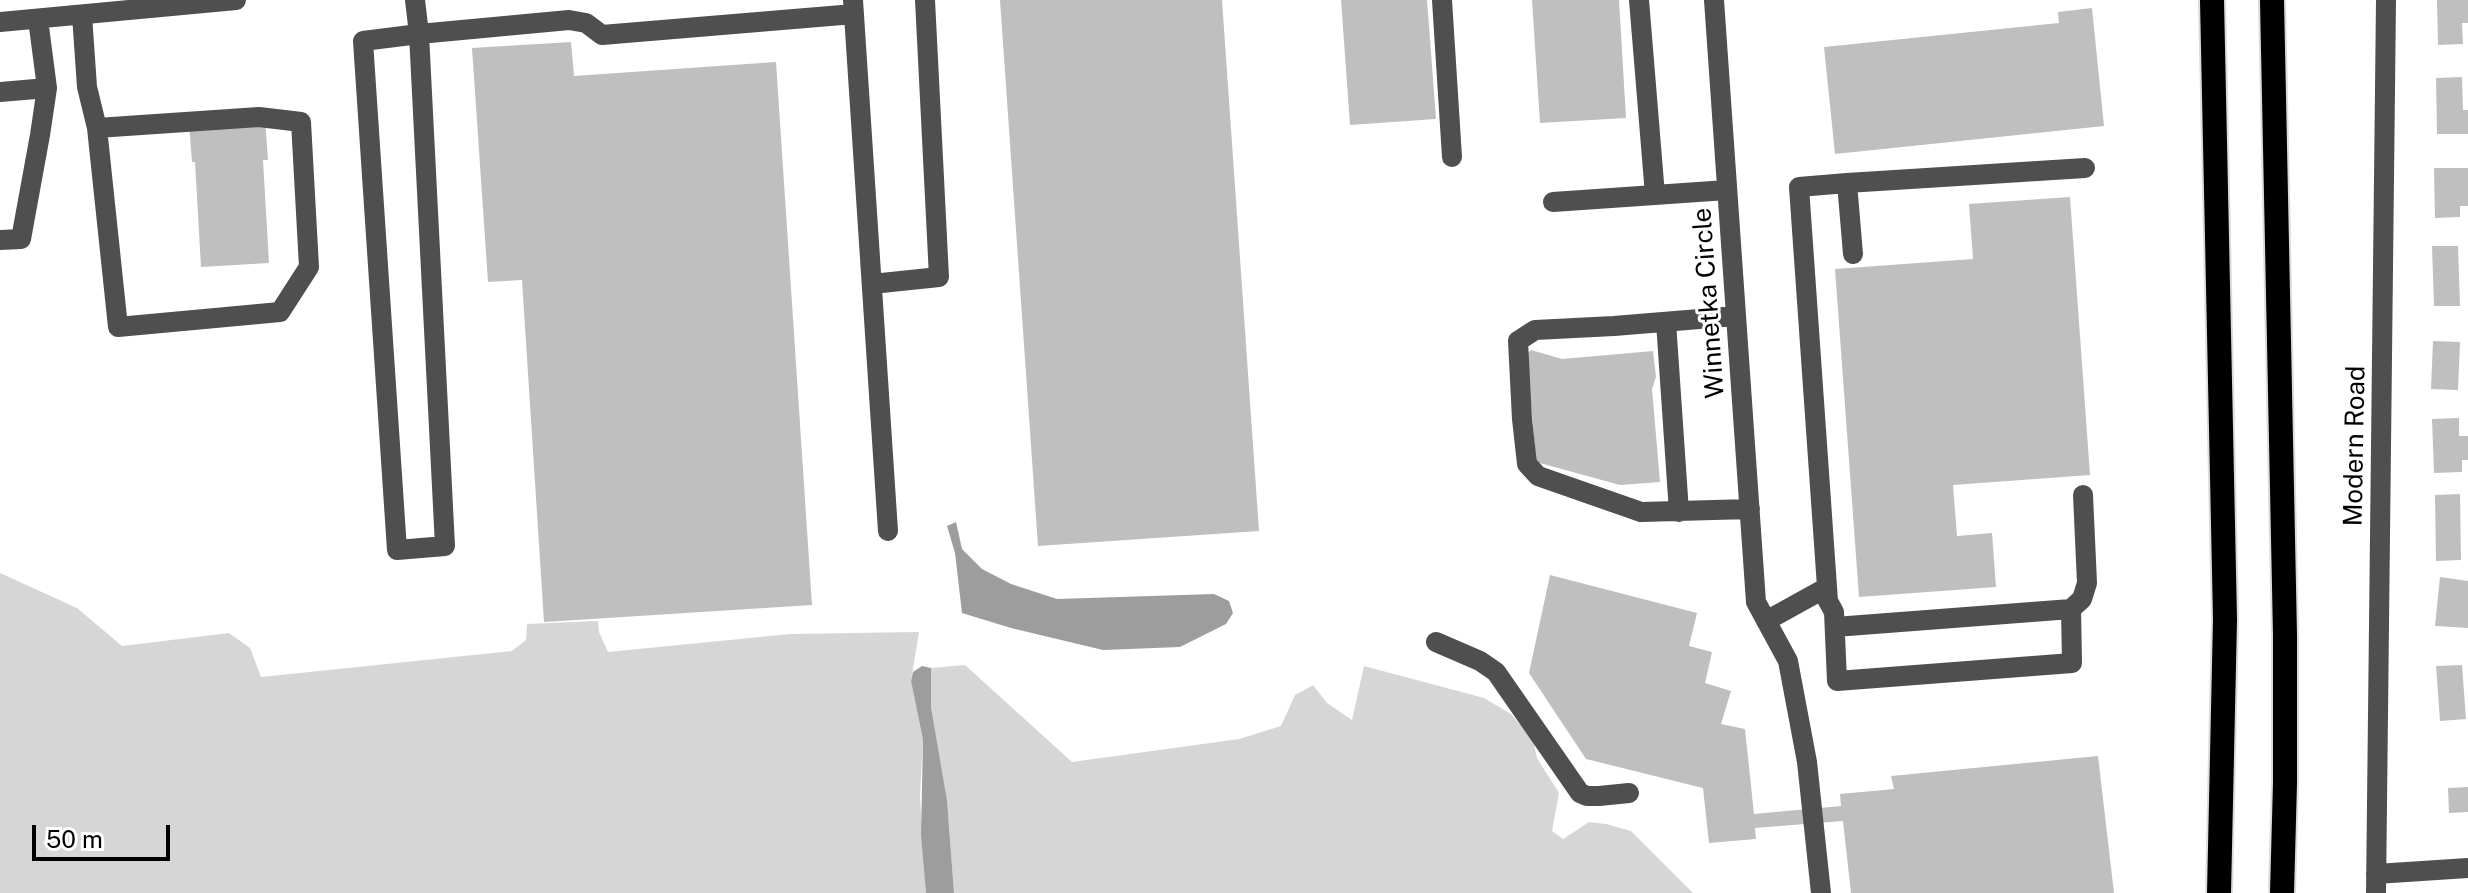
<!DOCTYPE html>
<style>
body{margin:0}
#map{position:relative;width:2468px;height:893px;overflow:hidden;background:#fff;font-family:"Public Sans",sans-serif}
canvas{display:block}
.scale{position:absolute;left:32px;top:825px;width:138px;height:36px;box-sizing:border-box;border:4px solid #000;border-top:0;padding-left:10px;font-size:24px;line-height:28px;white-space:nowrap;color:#000;-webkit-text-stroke:6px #fff;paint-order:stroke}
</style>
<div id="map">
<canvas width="2468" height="893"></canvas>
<div class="scale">50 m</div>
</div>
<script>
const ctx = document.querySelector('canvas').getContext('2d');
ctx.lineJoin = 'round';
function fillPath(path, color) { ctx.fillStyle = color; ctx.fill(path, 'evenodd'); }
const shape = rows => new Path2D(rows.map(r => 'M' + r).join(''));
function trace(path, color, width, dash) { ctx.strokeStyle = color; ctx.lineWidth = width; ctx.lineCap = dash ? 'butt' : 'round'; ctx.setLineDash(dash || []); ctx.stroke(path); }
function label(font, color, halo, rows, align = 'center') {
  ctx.font = font + ' "Public Sans",sans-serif'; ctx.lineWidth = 6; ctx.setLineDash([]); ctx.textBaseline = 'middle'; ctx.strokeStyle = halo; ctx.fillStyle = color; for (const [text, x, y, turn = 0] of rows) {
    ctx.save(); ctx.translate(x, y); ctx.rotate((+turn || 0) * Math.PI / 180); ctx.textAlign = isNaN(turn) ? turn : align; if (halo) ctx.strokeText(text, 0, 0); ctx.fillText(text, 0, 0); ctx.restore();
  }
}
const green = shape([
 [0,573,77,608,122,646,229,633,250,648,261,677,512,651,526,640,527,624,598,621,599,632,608,652,790,634,919,632,911,681,923,740,920,797,926,893,0,893],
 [965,665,1072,762,1239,739,1281,726,1295,695,1313,685,1327,703,1352,720,1364,666,1484,698,1511,714,1533,740,1537,758,1559,793,1552,831,1563,839,1589,822,1606,824,1631,831,1693,893,954,893,947,800,931,707,931,668]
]);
const water = shape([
 [956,522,962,549,982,569,1011,584,1057,599,1214,594,1229,601,1233,613,1226,624,1180,647,1103,650,1011,628,962,613,955,553,947,526],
 [922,666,931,668,931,707,947,800,954,893,926,893,921,835,923,740,911,681,913,672]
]);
const building = shape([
 [1000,0,1222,0,1259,531,1038,546],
 [1341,0,1427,0,1436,119,1350,125],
 [1532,0,1619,0,1626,118,1540,123],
 [2437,0,2468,0,2468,23,2462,23,2463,44,2438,45],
 [2092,8,2104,126,1835,154,1824,47,2059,23,2058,12],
 [571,42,574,76,776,62,812,605,544,622,522,280,488,282,472,48],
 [2462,77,2463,110,2468,110,2468,134,2437,134,2436,78],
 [265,119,268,160,263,160,269,263,201,267,195,162,192,162,189,124],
 [2434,168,2468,168,2468,206,2460,206,2460,217,2435,218],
 [2070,197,2090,475,1953,485,1957,536,1992,533,1996,587,1859,597,1835,269,1973,259,1969,204],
 [2432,246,2458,246,2460,306,2434,306],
 [2433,341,2460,342,2458,390,2431,389],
 [1531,350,1562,359,1653,351,1656,377,1652,389,1660,482,1620,485,1536,462,1527,354],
 [2459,418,2459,436,2468,436,2468,460,2462,460,2462,472,2434,473,2432,419],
 [2460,494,2461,560,2436,561,2435,495],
 [1550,575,1697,613,1689,646,1712,652,1705,683,1731,691,1721,724,1745,729,1754,814,1841,806,1840,794,1894,789,1891,776,2098,756,2114,893,1851,893,1843,821,1755,828,1756,839,1709,843,1703,788,1586,759,1529,673],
 [2440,577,2468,581,2468,628,2435,626],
 [2462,665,2466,719,2440,721,2436,666],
 [2468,787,2468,812,2449,813,2448,788]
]);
const minor = shape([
 [415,0,419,34,445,546,397,550,363,41,419,34,569,20,586,23,602,35,854,14],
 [853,0,888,531],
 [1442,0,1452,157],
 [1639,0,1655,195],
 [1714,0,1756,602,1788,661,1807,762,1821,893],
 [82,15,87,87,97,128,118,327,280,312,309,267,301,122,259,117,97,128],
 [0,22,236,0],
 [0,92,47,88],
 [1847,183,2085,168],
 [1553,202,1727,190],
 [0,240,21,239,40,135,47,88,38,19],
 [872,284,939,277,925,0],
 [1736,316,1614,326,1535,330,1518,341,1522,419,1527,464,1538,476,1641,512,1750,509],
 [1666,322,1679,512],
 [1828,601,1799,187,1847,183,1853,254],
 [2071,609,2082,599,2087,583,2083,495],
 [1766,621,1822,590,1834,612,1837,681,2072,663,2071,609,1835,627],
 [1436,642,1480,661,1496,672,1580,793,1587,796,1599,796,1629,793],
 [2376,874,2468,868],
 [2376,893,2386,0]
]);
const highway = shape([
 [2212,0,2225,619,2219,893],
 [2272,0,2285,635,2285,783,2282,893]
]);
const streetNames = [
 ["Winnetka Circle",1709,303,-94],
 ["Modern Road",2355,446,-89]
];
fillPath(green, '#d6d6d6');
fillPath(water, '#9d9d9d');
fillPath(building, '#bfbfbf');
trace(highway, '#dbdbdb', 28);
trace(minor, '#4f4f4f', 20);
trace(highway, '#000', 24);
label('26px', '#000', '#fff', streetNames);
</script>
